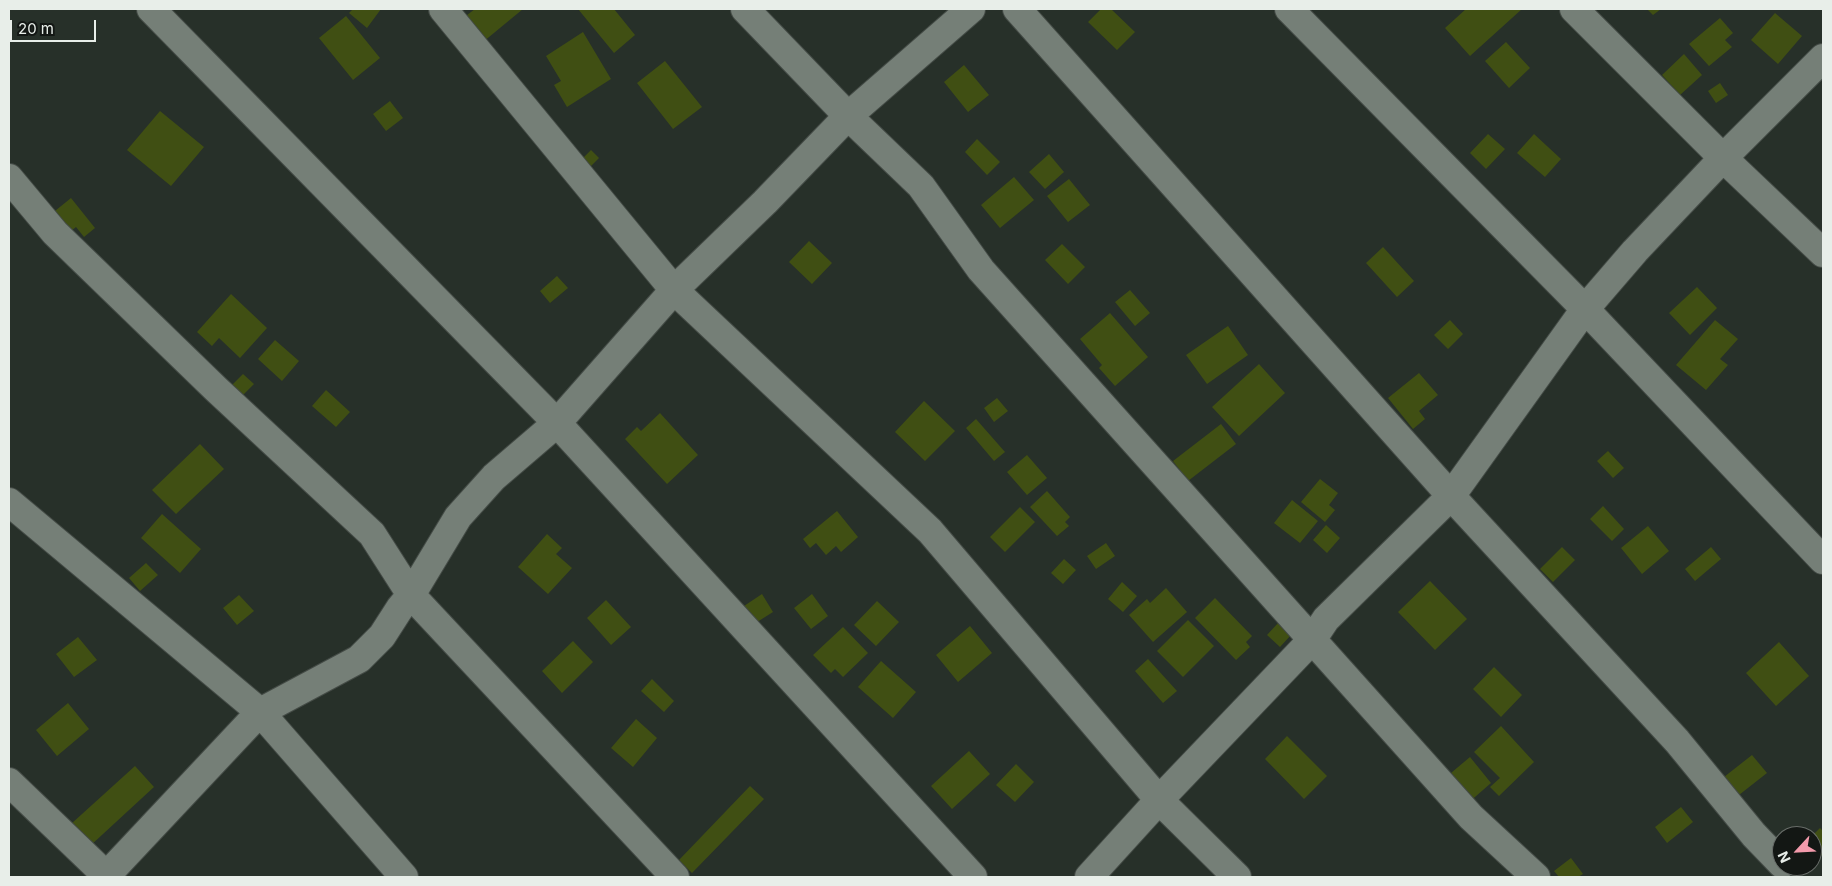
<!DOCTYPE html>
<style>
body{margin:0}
#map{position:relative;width:1832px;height:886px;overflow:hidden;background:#273029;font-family:Inter,sans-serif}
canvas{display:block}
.frame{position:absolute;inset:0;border:10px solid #e8eee9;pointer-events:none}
.north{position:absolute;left:1772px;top:826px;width:50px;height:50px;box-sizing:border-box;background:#131714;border:1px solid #686d69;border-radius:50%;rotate:245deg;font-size:14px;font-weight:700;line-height:20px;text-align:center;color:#e8eee9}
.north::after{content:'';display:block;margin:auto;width:18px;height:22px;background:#f39aab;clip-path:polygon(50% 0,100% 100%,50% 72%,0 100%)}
.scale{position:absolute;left:10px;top:20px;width:86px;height:22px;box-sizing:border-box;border:2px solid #e8eee9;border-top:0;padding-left:6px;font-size:15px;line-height:18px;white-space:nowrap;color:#e8eee9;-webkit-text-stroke:4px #131714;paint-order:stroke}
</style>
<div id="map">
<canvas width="1832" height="886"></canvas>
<div class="frame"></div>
<div class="north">N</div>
<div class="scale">20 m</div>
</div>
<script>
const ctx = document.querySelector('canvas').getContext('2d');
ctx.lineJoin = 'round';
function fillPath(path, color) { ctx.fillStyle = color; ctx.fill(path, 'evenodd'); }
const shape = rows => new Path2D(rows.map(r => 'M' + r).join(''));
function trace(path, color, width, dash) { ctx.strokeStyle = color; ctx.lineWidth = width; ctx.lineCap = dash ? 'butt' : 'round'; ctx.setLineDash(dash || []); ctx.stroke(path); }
const building = shape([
 [353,9,381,9,367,28,349,13],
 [475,9,523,9,483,42,463,18],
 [578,9,614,9,635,35,614,53],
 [1101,9,1111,9,1135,32,1117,50,1088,22],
 [1466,9,1522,9,1470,56,1445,28],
 [1647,9,1661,9,1653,15],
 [1775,13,1802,36,1778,64,1751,40],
 [346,16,380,58,353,80,319,38],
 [1720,18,1733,33,1725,40,1732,47,1709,66,1689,44],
 [583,32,611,79,567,107,554,85,561,81,546,56],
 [1506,42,1530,68,1509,88,1485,61],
 [1684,54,1702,75,1680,95,1662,75],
 [665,61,702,107,673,129,637,83],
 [964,65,989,95,968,112,944,82],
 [1720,83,1728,95,1716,103,1708,91],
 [390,101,403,118,386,131,373,114],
 [160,111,204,147,171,186,127,150],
 [1488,134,1505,149,1486,169,1470,153],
 [1534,134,1561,159,1545,177,1517,153],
 [977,139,1000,162,987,175,965,152],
 [591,150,599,158,588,169,580,161],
 [1049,154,1064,172,1045,189,1029,172],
 [1014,177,1034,200,1000,228,981,205],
 [1069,179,1090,205,1068,222,1047,196],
 [71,198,95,228,84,237,76,227,66,235,50,215],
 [809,241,832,263,812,284,789,262],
 [1062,244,1085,267,1068,284,1045,260],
 [1383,247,1414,281,1397,297,1366,263],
 [557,276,568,288,550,303,540,291],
 [1697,287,1717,308,1690,335,1669,313],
 [1130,290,1150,313,1135,326,1115,302],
 [231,294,267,328,240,358,219,338,212,346,197,332],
 [1110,313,1148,357,1115,386,1099,368,1102,365,1080,339],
 [1450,320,1463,334,1448,349,1434,335],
 [1715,320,1738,339,1720,359,1728,365,1706,390,1676,365],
 [1228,326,1248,355,1207,384,1186,355],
 [275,340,299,361,282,381,258,359],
 [1259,364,1285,393,1239,436,1212,407],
 [1419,373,1438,395,1419,411,1425,419,1413,429,1388,398],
 [243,374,254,384,236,402,226,391],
 [326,390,350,412,336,427,312,406],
 [997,398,1008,411,994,422,984,408],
 [924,401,955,431,925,461,895,432],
 [660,413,698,455,667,484,625,439,637,427,641,431],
 [976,419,1005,452,994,461,966,428],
 [1221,424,1236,444,1188,481,1173,461],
 [200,444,224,469,176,514,152,490],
 [1608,451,1624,468,1613,478,1597,461],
 [1027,455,1047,478,1027,495,1007,472],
 [1320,479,1338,493,1329,505,1335,510,1325,522,1301,502],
 [1047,491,1070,517,1065,522,1069,526,1057,536,1030,507],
 [1292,500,1318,521,1300,543,1274,523],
 [1603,506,1624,529,1612,541,1590,519],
 [1020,507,1035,522,1005,552,990,537],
 [837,511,858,537,841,552,836,546,826,555,816,543,810,548,803,539],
 [162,514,201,549,180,573,141,538],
 [1326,525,1340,538,1327,553,1313,540],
 [1648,526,1669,551,1642,574,1621,548],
 [547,534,562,548,556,554,572,568,548,594,518,567],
 [1106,543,1115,556,1096,569,1087,556],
 [1562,547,1575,560,1553,582,1540,569],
 [1711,547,1721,559,1695,581,1685,569],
 [1064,559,1076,570,1063,584,1051,573],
 [146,563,158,575,140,591,129,578],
 [1430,581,1467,619,1435,650,1398,612],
 [1122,582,1137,596,1123,612,1108,599],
 [1166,588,1187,612,1153,642,1129,615,1147,599,1150,603],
 [762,594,773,612,754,624,738,610],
 [812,594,828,616,811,629,794,608],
 [239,595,254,611,237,625,223,608],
 [1215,598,1252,636,1246,642,1250,647,1236,660,1195,618],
 [606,600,631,627,611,645,587,618],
 [877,601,899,622,876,646,854,625],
 [1188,620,1214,646,1183,677,1157,651],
 [1279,622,1291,635,1280,647,1267,635],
 [970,626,992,653,958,682,936,655],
 [843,627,868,653,843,677,835,669,831,673,813,655],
 [78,637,97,660,74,677,56,654],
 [573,641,593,662,562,693,542,671],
 [1779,642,1809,676,1776,706,1746,673],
 [1148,659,1177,691,1163,703,1135,671],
 [881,661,916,692,893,718,858,687],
 [1494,667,1522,695,1501,717,1473,689],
 [652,679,674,701,664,712,641,691],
 [68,703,89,729,57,756,36,730],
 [636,719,657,738,633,767,611,748],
 [1501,726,1534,762,1499,796,1490,787,1500,778,1474,752],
 [1287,736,1327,776,1304,799,1265,759],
 [969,751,990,774,952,809,931,786],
 [1752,755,1767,773,1739,795,1724,777],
 [1470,757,1491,783,1467,804,1445,778],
 [1016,764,1034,782,1015,802,996,785],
 [135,766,154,787,90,846,71,824],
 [750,786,764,799,692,873,679,860],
 [1681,807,1693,822,1667,843,1655,827],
 [1820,828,1823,831,1823,854,1812,864,1812,836],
 [1571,858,1583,874,1578,877,1559,877,1554,871]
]);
const minor = shape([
 [151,9,557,423,973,877],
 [443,9,674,290,930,531,1159,800,1237,877],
 [745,9,848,116,921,186,981,270,1471,817,1536,877],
 [1017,9,1451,496,1677,741,1754,835,1782,864],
 [1289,9,1585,309,1823,560],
 [1574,9,1723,158,1823,253],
 [9,178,55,233,216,389,372,534,411,595,675,877],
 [9,502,260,712,404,877],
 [9,782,108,877],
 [105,877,260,712,359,659,382,636,400,608,411,595,458,517,494,477,557,423,674,290,765,202,848,116,971,9],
 [1089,877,1159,800,1312,640,1326,619,1451,496,1585,309,1635,251,1723,158,1823,58]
]);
fillPath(building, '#404f13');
trace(minor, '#444b46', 30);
trace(minor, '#757f77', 28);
</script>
